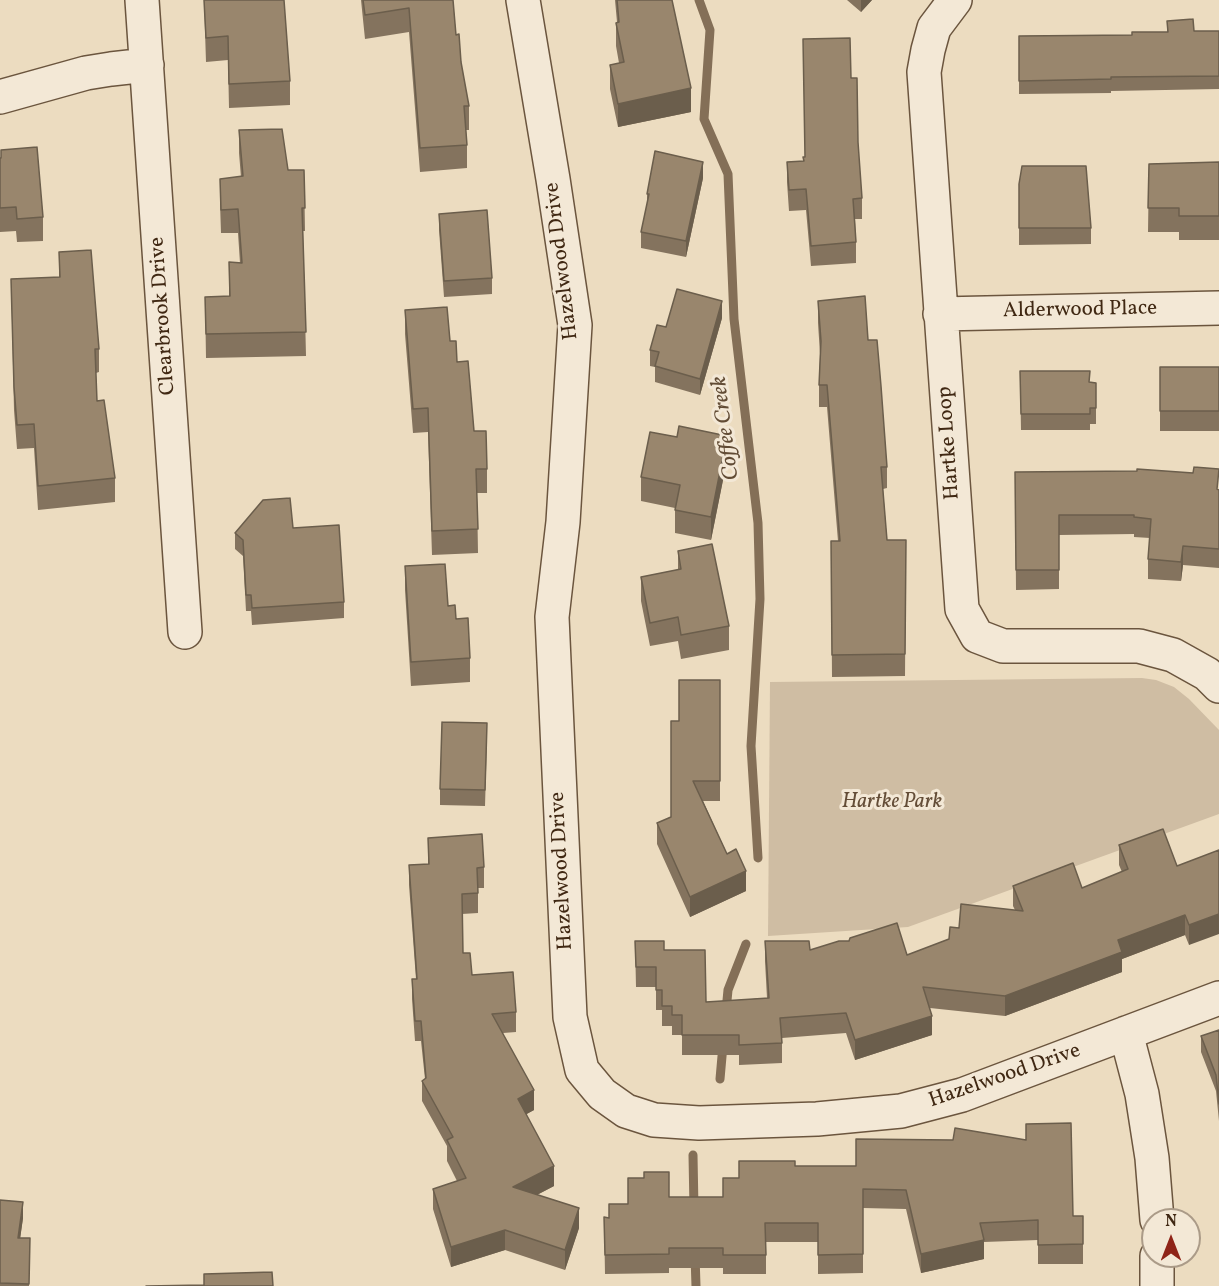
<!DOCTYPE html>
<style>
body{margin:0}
#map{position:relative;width:1219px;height:1286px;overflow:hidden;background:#ecdcc0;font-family:Vollkorn,serif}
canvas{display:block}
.north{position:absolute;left:1141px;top:1208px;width:60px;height:60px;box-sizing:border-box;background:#f3e8d6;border:2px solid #ab9b88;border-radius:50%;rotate:0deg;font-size:16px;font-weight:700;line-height:24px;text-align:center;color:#402813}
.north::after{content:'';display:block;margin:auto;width:21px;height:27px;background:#8f2418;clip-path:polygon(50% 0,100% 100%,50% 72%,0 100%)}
</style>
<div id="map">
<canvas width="1219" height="1286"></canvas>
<div class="north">N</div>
</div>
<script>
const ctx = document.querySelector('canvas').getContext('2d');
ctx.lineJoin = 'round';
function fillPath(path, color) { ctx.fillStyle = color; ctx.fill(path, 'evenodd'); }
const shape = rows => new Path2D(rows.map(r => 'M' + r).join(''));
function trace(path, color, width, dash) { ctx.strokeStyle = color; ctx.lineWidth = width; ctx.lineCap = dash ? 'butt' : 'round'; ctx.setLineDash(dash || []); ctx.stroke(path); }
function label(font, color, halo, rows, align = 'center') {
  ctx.font = font + ' Vollkorn,serif'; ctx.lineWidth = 6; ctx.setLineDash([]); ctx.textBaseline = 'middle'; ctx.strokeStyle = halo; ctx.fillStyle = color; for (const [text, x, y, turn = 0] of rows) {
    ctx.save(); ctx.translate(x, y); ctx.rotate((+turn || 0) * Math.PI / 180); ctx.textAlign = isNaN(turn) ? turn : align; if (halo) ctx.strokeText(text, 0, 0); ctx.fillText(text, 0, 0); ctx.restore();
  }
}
const green = shape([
 [1142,678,1156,680,1174,687,1189,699,1219,730,1219,814,908,927,768,936,770,682]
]);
const stream = shape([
 [699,0,710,30,704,119,728,174,734,319,758,523,760,599,751,746,758,858],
 [726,1011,728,990,746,944],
 [720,1079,723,1045],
 [693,1155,694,1209],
 [695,1255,696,1286]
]);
const street = shape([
 [142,0,185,632],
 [523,0,553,179,575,325,563,522,552,617,570,1017,582,1070,602,1094,626,1111,654,1120,699,1123,817,1119,901,1111,962,1095,1219,998],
 [955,0,934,28,928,50,924,72,962,609,977,636,1003,646,1139,646,1173,655,1207,674,1219,686],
 [0,97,86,73,111,69,147,65],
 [940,314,1219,308],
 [1126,1033,1142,1094,1152,1158,1157,1220],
 [1157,1286,1157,1256]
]);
const wall = shape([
 [204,0,290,81,290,105,229,108,228,60,206,62],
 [361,0,453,0,456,35,469,106,469,130,466,130,467,145,467,168,420,172,409,32,365,39],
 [615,0,672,0,691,112,618,127,610,89,610,65,619,63,616,46,616,23,617,22],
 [847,0,872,0,861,12],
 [1167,21,1194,31,1219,31,1219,89,1111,91,1111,93,1019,94,1019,36,1132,35,1167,32],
 [851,78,862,198,862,219,855,219,856,242,856,263,811,266,806,210,789,211,787,182,787,162,803,161,805,157],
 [239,130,288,170,304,170,305,231,303,231,306,356,206,358,205,297,229,296,229,262,240,263,238,233,221,233,220,203,220,179,241,177,239,153],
 [0,158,43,217,43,241,17,242,16,231,0,232],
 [1219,162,1219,240,1179,240,1179,232,1148,232,1149,164],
 [703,178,686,257,641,248,641,232,647,204,647,194],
 [1019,184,1091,228,1091,244,1019,245],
 [439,214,492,278,492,294,444,297,439,230],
 [59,252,99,349,99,372,96,373,97,401,115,478,115,502,38,510,34,448,17,449,14,410,11,279,59,277],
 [818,301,868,340,887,467,887,488,883,489,887,540,906,540,905,676,832,677,831,541,838,541,827,407,819,407,819,385,820,354,818,323],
 [405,310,450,341,457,362,474,431,487,469,487,493,477,493,478,553,432,555,428,432,413,433,405,334],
 [722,318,700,395,655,382,655,367,650,366,650,350,666,327],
 [1160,367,1219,367,1219,431,1160,431],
 [1020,371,1096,383,1096,424,1090,424,1090,430,1021,430],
 [727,460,711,540,675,533,675,508,641,501,641,477],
 [1015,472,1219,490,1219,568,1183,565,1181,581,1148,579,1148,559,1150,538,1134,537,1134,534,1059,535,1059,589,1016,590],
 [293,528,344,602,344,618,252,625,251,611,246,611,243,556,235,549,235,533],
 [678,551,729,626,729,650,681,659,678,641,650,646,641,601,641,577,678,570],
 [405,566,448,606,456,619,470,658,470,682,411,686,405,590],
 [720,680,720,801,703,801,727,854,746,891,690,917,657,844,657,823,671,817,679,721],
 [487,739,485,806,440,805,440,789],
 [428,838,484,867,484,888,478,888,478,913,462,914,463,953,472,975,516,1012,516,1032,503,1033,534,1110,526,1114,554,1186,537,1195,579,1228,565,1270,505,1250,451,1267,433,1209,433,1189,457,1181,447,1161,447,1146,422,1101,422,1081,425,1079,421,1041,415,1041,412,999,412,979,416,979,409,885,409,865,428,864],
 [1119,845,1177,866,1219,850,1189,945,1185,935,1122,959,1122,972,1005,1016,930,1008,932,1035,855,1060,846,1033,782,1038,782,1063,739,1065,739,1055,682,1055,682,1035,672,1035,672,1026,662,1026,662,1010,656,1010,656,987,636,987,635,941,664,950,706,1002,767,998,765,961,765,941,810,950,907,955,949,939,959,928,1015,910,1013,906,1013,886,1082,888,1122,872,1119,865],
 [1219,1030,1219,1121,1216,1091,1201,1052,1201,1036],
 [795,1166,1073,1216,1083,1216,1083,1264,1038,1264,1038,1240,984,1242,984,1259,921,1273,906,1209,863,1208,863,1273,818,1274,818,1242,766,1242,766,1274,723,1274,723,1268,669,1268,669,1273,605,1274,604,1217,609,1218,628,1204,669,1197,723,1197,739,1178],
 [0,1200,23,1218,20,1238,30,1238,29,1286,0,1286]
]);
const shadedWall = shape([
 [861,0,872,0,861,12],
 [691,88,691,112,618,127,618,104],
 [703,162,703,178,686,257,686,241],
 [722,301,722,318,700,395,700,379],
 [727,436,727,460,711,540,711,517],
 [1183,546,1183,565,1181,581,1181,562],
 [746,871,746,891,690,917,690,897],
 [1219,914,1219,934,1189,945,1189,925],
 [1185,915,1185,935,1122,959,1122,972,1005,1016,1005,996,1118,940],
 [932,1016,932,1035,855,1060,855,1040],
 [534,1090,534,1110,518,1119,518,1099],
 [554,1166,554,1186,513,1207,513,1187],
 [23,1202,23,1218,18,1254,18,1238],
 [579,1208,579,1228,565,1270,565,1250],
 [505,1230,505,1250,451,1267,451,1247],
 [984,1240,984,1259,921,1273,921,1254]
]);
const building = shape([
 [204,0,284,0,290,81,229,84,228,36,206,38,204,0],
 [363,0,453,0,456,35,459,34,461,62,469,106,464,106,467,145,420,148,409,8,365,15,363,0],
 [617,0,672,0,691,88,618,104,610,65,624,62,616,23,619,22,617,0],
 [1193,19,1194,31,1219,31,1219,76,1111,77,1111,79,1019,81,1019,36,1132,35,1132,32,1168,32,1167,21,1193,19],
 [850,38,851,78,857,78,858,142,862,198,853,199,856,242,811,246,806,189,789,190,787,162,804,161,803,157,805,157,803,39,850,38],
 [282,129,288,170,304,170,305,208,302,208,306,332,206,334,205,297,230,296,229,262,242,263,238,209,221,210,220,179,243,176,239,130,282,129],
 [37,147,43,217,17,219,16,207,0,208,0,158,1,158,1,150,37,147],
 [655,151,703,162,686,241,641,232,649,194,647,194,655,151],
 [1219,162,1219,216,1179,216,1179,208,1148,208,1149,164,1219,162],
 [1022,166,1086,166,1091,228,1019,228,1019,184,1022,166],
 [487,210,492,278,444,281,439,214,487,210],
 [91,250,99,349,95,349,97,401,104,400,115,478,38,486,34,424,17,425,14,387,11,279,60,277,59,252,91,250],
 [677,289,722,301,700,379,655,366,659,352,650,350,657,325,666,327,677,289],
 [865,296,868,340,877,340,881,386,887,467,881,467,887,540,906,540,905,654,832,655,831,541,840,541,827,385,819,385,821,341,818,301,865,296],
 [447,307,450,341,456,341,457,362,468,361,474,431,486,431,487,469,476,469,478,529,432,531,428,408,413,409,405,310,447,307],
 [1160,367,1219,367,1219,411,1160,411,1160,367],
 [1020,371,1090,371,1089,382,1096,383,1096,408,1090,408,1090,414,1021,414,1020,371],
 [679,426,727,436,711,517,675,510,680,485,641,477,650,432,677,437,679,426],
 [1194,467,1219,469,1217,489,1219,490,1219,549,1183,546,1181,562,1148,559,1151,519,1134,517,1134,515,1059,515,1059,570,1016,570,1015,472,1137,471,1137,469,1193,473,1194,467],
 [290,498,293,528,339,525,344,602,252,608,251,595,246,595,243,540,235,533,263,500,290,498],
 [712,544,729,626,681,635,678,617,650,623,641,577,681,569,678,551,712,544],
 [445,564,448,606,455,605,456,619,468,618,470,658,411,662,405,566,445,564],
 [679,680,720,680,720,781,693,781,727,854,736,849,746,871,690,897,657,823,671,817,671,721,679,721,679,680],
 [442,722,487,723,485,790,440,789,442,722],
 [1163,829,1177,866,1219,850,1219,914,1189,925,1185,915,1118,940,1122,952,1005,996,923,987,932,1016,855,1040,846,1013,780,1018,782,1043,739,1045,739,1035,682,1035,682,1015,672,1015,672,1006,662,1006,662,990,656,990,656,967,636,967,635,941,664,941,664,950,705,950,706,1002,769,998,765,941,809,941,810,950,839,941,849,941,850,938,897,923,907,955,949,939,950,927,959,928,961,904,1023,911,1013,886,1073,863,1082,888,1128,869,1119,845,1163,829],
 [482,834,484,867,477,868,478,893,462,894,463,953,470,953,472,975,513,972,516,1012,492,1014,534,1090,518,1099,554,1166,513,1187,579,1208,565,1250,505,1230,451,1247,433,1189,466,1178,447,1140,453,1137,422,1081,426,1078,421,1021,415,1021,412,979,417,979,409,865,429,864,428,838,482,834],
 [1219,1030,1219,1104,1216,1075,1201,1036,1219,1030],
 [1071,1123,1073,1216,1083,1216,1083,1244,1038,1245,1038,1220,980,1223,984,1240,921,1254,906,1190,863,1189,863,1254,818,1255,818,1223,765,1223,766,1255,723,1255,723,1248,669,1248,669,1254,605,1255,604,1217,609,1218,609,1204,628,1204,628,1178,644,1178,644,1172,669,1172,669,1197,723,1197,723,1178,739,1178,739,1161,795,1161,795,1166,856,1166,856,1139,953,1140,955,1128,1026,1140,1026,1124,1071,1123],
 [0,1200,23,1202,18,1238,30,1238,29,1284,0,1283,0,1200],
 [272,1272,273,1286,146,1286,204,1285,204,1274,272,1272]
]);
const streetNames = [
 ["Hazelwood Drive",563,261,-97],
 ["Alderwood Place",1080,311,-1],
 ["Clearbrook Drive",164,316,-94],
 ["Hartke Loop",950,443,-94],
 ["Hazelwood Drive",563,871,-93],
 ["Hazelwood Drive",1005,1077,-19]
];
const parkNames = [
 ["Hartke Park",892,803]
];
const waterNames = [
 ["Coffee Creek",727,428,-97]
];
fillPath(green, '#cfbda3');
trace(stream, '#846f57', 9);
trace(street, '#6b553e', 36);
trace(street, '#f3e8d6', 33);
fillPath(wall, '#84735e');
fillPath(shadedWall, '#6b5e4c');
fillPath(building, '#99866d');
trace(building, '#6b5e4c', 1.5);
label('21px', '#402813', '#f3e8d6', streetNames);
label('italic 21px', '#644d37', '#f3e8d6', parkNames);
label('italic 22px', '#624c35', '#f3e8d6', waterNames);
</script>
